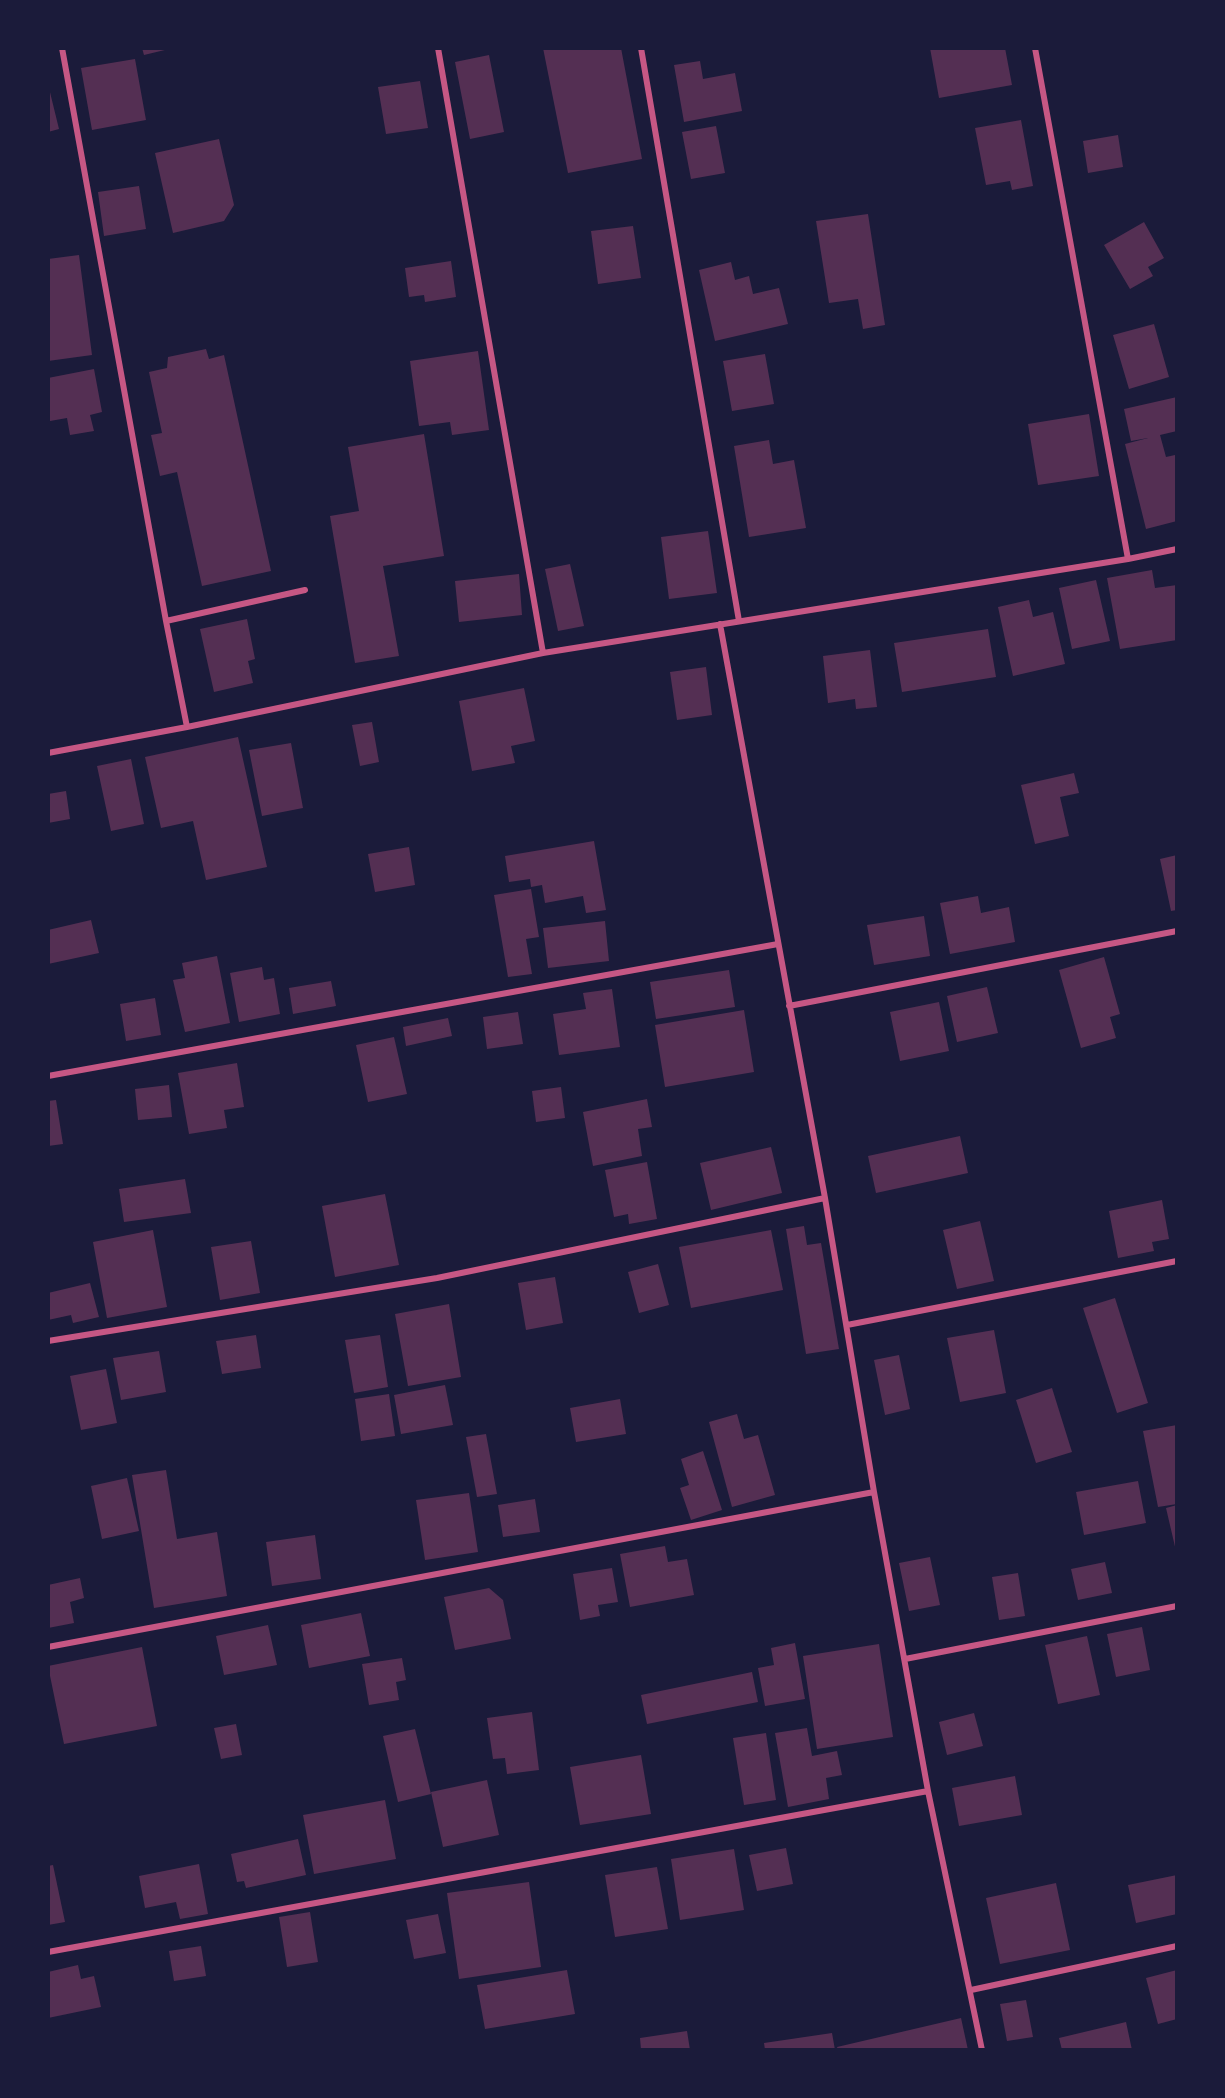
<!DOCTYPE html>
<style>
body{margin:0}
#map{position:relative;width:1225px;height:2098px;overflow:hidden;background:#1b1b3a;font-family:"DejaVu Sans",sans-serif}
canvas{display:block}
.frame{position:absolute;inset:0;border:50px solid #1b1b3a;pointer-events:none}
</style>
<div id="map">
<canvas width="1225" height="2098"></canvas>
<div class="frame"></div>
</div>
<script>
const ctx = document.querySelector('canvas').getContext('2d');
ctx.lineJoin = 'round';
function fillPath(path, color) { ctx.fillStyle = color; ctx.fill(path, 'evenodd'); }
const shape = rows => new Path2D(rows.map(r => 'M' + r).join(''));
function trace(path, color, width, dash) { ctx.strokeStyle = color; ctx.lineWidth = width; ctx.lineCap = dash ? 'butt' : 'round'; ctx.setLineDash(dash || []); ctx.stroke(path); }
const building = shape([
 [142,48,169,48,169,49,144,55],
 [543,48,621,48,642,159,568,173],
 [930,48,1005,48,1012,85,939,98],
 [489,55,504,132,470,139,455,62],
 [135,59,146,120,92,130,81,68],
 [700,61,703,79,735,73,742,111,684,122,674,65],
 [420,81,428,128,386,134,378,87],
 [48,84,59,129,48,132],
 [1021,120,1033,186,1012,190,1010,181,986,185,975,128],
 [716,126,725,173,691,179,682,132],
 [1118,135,1123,167,1088,173,1083,141],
 [219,139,234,205,224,221,173,233,155,153],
 [139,186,146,229,104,236,98,192],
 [868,214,885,325,863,329,858,299,829,303,816,221],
 [1144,222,1164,258,1148,267,1153,276,1130,289,1104,245],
 [633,226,641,278,598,284,591,231],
 [79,255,92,355,48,361,48,259],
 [451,261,456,297,425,302,424,295,409,297,405,268],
 [731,262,735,280,749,276,753,294,779,288,788,324,715,341,699,270],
 [1154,324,1169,377,1129,389,1113,335],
 [206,349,209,359,224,355,271,571,202,586,177,472,160,476,151,435,162,433,149,372,167,368,168,357],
 [478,351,489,430,452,435,450,422,419,426,410,361],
 [765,354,774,404,732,411,723,361],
 [94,369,102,412,90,415,94,431,70,435,67,418,50,421,48,378],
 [1177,397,1177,431,1160,435,1166,457,1175,455,1177,464,1177,521,1146,529,1125,444,1148,438,1131,441,1124,409],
 [1089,414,1099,476,1038,485,1028,424],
 [424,434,444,556,383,566,399,656,355,663,330,516,359,511,348,447],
 [769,440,773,464,794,460,806,528,749,537,734,446],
 [708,531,717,593,669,599,661,537],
 [570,564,584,626,558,631,545,569],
 [1152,570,1155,588,1177,585,1177,640,1120,649,1107,578],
 [519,574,522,615,459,622,455,581],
 [1096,580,1110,641,1072,649,1059,588],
 [1029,600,1033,617,1053,612,1065,664,1013,676,998,607],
 [247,619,255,659,248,661,253,683,214,692,200,629],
 [988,629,996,677,902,692,894,643],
 [870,650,877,707,856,709,855,699,828,703,823,656],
 [706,667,712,715,677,720,670,672],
 [524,688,535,741,511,746,515,763,472,771,459,701],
 [372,722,379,762,360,766,352,725],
 [238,737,267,867,206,880,193,821,161,828,145,757],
 [291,743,303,808,262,816,249,750],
 [131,759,144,824,111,831,97,766],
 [1074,773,1079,793,1060,797,1069,836,1035,844,1021,785],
 [66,791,70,819,48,823,48,794],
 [594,841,606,910,586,913,583,896,545,903,542,885,531,887,530,879,509,882,505,856],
 [409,847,415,885,375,892,368,854],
 [1177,855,1177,910,1171,911,1160,859],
 [531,889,539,937,526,939,532,974,508,977,494,895],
 [978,896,981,913,1009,907,1015,942,950,954,940,903],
 [924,916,930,956,874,965,867,925],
 [91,920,99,953,48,964,48,930],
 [605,921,609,961,548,968,543,928],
 [217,956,230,1023,185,1032,173,980,185,978,182,963],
 [1104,957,1120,1014,1110,1017,1116,1038,1081,1048,1059,970],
 [262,967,264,980,274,978,280,1014,239,1022,230,973],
 [729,970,735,1007,656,1019,650,982],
 [331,981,336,1006,293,1014,289,988],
 [987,987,998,1033,957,1042,947,996],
 [612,989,620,1047,559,1055,553,1014,586,1009,583,993],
 [155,998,161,1035,126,1041,120,1004],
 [939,1002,949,1051,900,1061,890,1012],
 [744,1010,754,1072,665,1087,655,1025],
 [518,1012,523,1044,487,1049,483,1017],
 [448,1018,452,1036,406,1046,403,1027],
 [394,1037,407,1094,368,1102,356,1045],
 [237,1063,244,1107,224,1110,227,1128,189,1134,178,1073],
 [169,1085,172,1117,138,1120,135,1089],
 [561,1087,565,1118,536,1122,532,1091],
 [647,1099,652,1127,638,1129,642,1156,593,1166,583,1112],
 [56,1100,63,1144,48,1146,48,1101],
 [960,1136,968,1173,876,1193,868,1156],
 [771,1147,782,1193,711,1210,700,1163],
 [647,1162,657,1219,629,1224,628,1214,614,1217,605,1170],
 [185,1179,191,1213,124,1222,119,1189],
 [385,1194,399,1265,335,1277,322,1206],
 [1162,1200,1169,1239,1152,1242,1154,1251,1118,1258,1109,1211],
 [980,1221,994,1281,957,1289,943,1230],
 [804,1226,807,1245,821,1243,839,1349,806,1354,786,1229],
 [153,1230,167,1307,107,1318,93,1242],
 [771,1230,783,1290,691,1308,679,1247],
 [251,1241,260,1293,220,1300,211,1247],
 [658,1264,669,1305,639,1313,628,1272],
 [555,1277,563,1323,526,1330,518,1283],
 [90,1283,99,1317,73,1323,71,1315,48,1320,48,1293],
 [1115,1298,1148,1403,1117,1413,1083,1308],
 [449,1304,461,1377,408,1386,395,1314],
 [994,1330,1006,1393,960,1402,947,1338],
 [256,1335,261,1368,222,1374,216,1341],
 [380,1335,388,1387,354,1393,345,1340],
 [159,1351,166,1392,121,1400,113,1358],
 [899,1355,910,1409,885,1415,874,1360],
 [106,1369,117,1423,81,1430,70,1376],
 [445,1385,453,1425,401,1434,394,1395],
 [1052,1388,1072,1452,1036,1463,1016,1400],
 [389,1394,395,1436,361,1441,355,1399],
 [620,1399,626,1434,576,1442,570,1408],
 [737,1414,744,1439,758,1435,775,1495,732,1507,709,1422],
 [1177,1425,1177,1504,1158,1507,1143,1431],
 [486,1434,497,1494,477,1497,466,1437],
 [703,1451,722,1510,691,1520,680,1488,689,1485,681,1459],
 [166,1470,177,1539,217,1532,227,1596,154,1608,132,1475],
 [127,1478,139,1531,102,1539,91,1486],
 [1138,1481,1146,1523,1084,1535,1076,1492],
 [469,1493,478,1552,425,1560,416,1500],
 [535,1499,540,1532,503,1537,498,1505],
 [1177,1505,1177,1551,1176,1551,1166,1508],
 [315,1535,321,1579,272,1586,266,1542],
 [665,1546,668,1562,687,1559,694,1595,630,1607,620,1554],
 [930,1557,940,1605,909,1611,899,1563],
 [1105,1562,1112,1593,1078,1600,1071,1569],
 [612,1568,618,1602,598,1605,600,1616,580,1620,573,1574],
 [1018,1573,1025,1616,999,1620,992,1577],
 [80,1578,84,1598,70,1602,74,1623,48,1628,48,1585],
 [489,1588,503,1600,511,1639,455,1650,444,1597],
 [361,1613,370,1656,309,1668,301,1625],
 [268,1625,277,1665,224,1675,216,1636],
 [1142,1627,1150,1670,1116,1677,1107,1634],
 [1087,1636,1100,1695,1058,1704,1045,1645],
 [795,1643,805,1699,765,1706,758,1668,774,1665,771,1648],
 [879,1644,893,1737,817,1749,803,1656],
 [142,1647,157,1726,64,1744,48,1666],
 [402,1658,406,1680,396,1682,399,1700,369,1705,362,1664],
 [752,1672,758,1702,647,1724,641,1695],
 [532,1712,539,1770,507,1774,505,1758,493,1759,487,1718],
 [974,1713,983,1746,947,1755,939,1722],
 [236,1724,242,1755,221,1759,214,1728],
 [807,1728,812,1756,837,1751,842,1775,826,1778,829,1799,788,1807,775,1733],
 [415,1729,431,1794,398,1802,383,1736],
 [766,1733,776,1800,744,1805,733,1738],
 [641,1755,651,1814,580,1825,570,1767],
 [1015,1776,1022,1815,959,1826,952,1788],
 [487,1780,499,1835,443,1847,431,1792],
 [385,1800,396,1859,314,1874,303,1815],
 [298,1839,306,1875,246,1888,244,1881,237,1882,231,1854],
 [786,1848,793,1884,757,1891,749,1855],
 [734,1849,744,1910,680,1920,671,1859],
 [199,1864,208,1914,180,1919,176,1902,145,1908,139,1876],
 [53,1865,65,1922,48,1925,48,1866],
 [657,1867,668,1929,615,1937,605,1875],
 [1177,1875,1177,1914,1136,1923,1128,1885],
 [529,1882,541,1967,459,1979,447,1893],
 [1056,1883,1070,1950,1000,1964,986,1898],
 [310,1912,318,1962,287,1967,279,1917],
 [438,1914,446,1953,414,1959,406,1920],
 [201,1946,206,1976,174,1981,169,1951],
 [78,1965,81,1979,94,1976,101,2007,48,2018,48,1972],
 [567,1970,575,2014,485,2029,477,1985],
 [1177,1970,1177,2019,1158,2024,1146,1978],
 [1026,2000,1033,2037,1007,2041,1000,2004],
 [961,2018,968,2050,838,2050,837,2047],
 [1126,2022,1132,2050,1062,2050,1059,2038],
 [687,2031,690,2050,641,2050,640,2038],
 [832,2033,835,2050,765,2050,764,2043]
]);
const minor = shape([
 [62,48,166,621,187,727],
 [438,48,543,653],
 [641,48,739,621],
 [1035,48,1128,559],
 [166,621,305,590],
 [720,624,825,1198,874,1492,928,1791,982,2050],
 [48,753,187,727,543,653,1128,559,1177,549],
 [789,1006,1177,931],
 [48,1076,778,944],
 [847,1325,1177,1261],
 [48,1341,437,1278,825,1198],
 [48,1647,874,1492],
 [905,1659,1177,1606],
 [48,1952,928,1791],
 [971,1990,1177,1946]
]);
fillPath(building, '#542f53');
trace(minor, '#c65784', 6);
</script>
